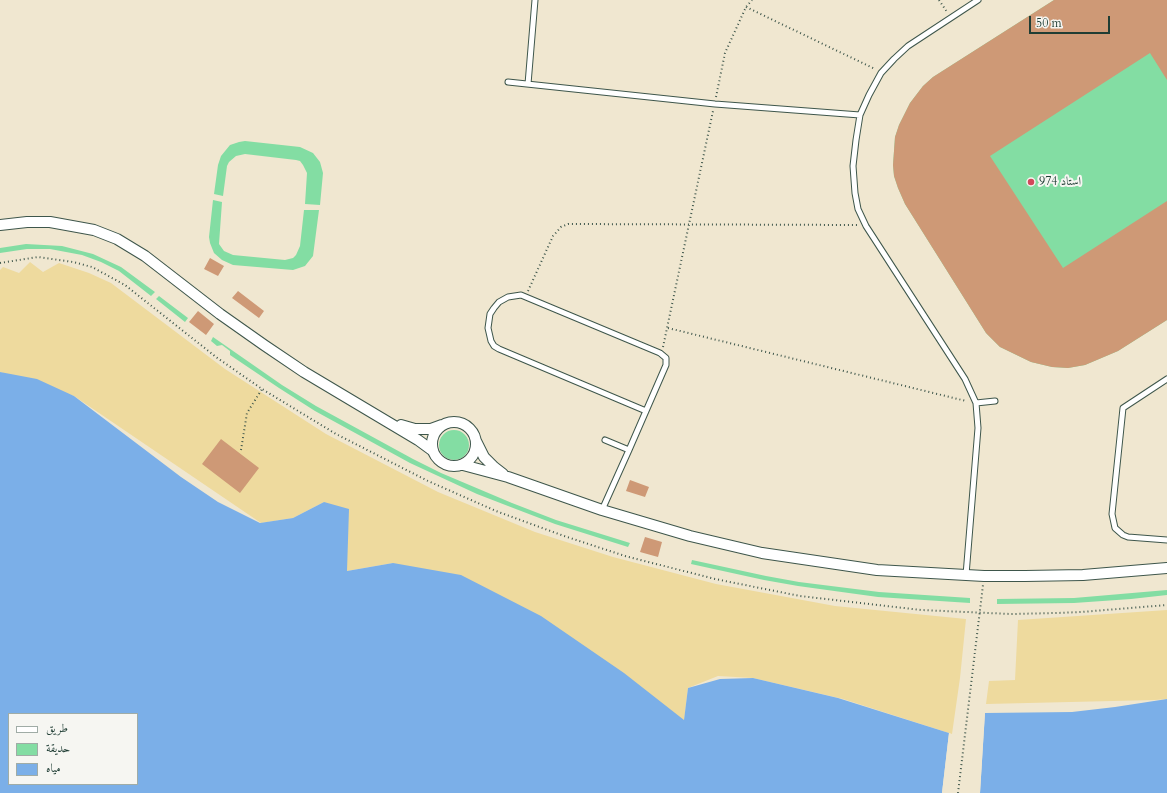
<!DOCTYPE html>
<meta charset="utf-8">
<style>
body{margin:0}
#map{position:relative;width:1167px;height:793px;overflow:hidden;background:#f0e7d0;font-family:Cardo,Amiri,serif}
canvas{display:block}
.legend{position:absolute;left:8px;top:713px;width:130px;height:72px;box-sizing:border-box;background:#f6f6f2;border:1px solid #a0aca6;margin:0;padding:5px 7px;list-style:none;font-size:12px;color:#1f3d34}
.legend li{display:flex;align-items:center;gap:8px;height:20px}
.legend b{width:20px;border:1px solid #a0aca6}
.scale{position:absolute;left:1029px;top:16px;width:81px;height:18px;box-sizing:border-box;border:2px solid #1f3d34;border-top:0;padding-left:5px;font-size:12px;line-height:14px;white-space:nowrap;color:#1f3d34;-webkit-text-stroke:3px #f6f6f2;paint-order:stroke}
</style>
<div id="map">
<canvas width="1167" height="793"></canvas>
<ul class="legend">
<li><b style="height:5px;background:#fff"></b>طريق</li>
<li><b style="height:11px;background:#83dda3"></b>حديقة</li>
<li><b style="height:11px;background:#7bafe8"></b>مياه</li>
</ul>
<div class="scale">50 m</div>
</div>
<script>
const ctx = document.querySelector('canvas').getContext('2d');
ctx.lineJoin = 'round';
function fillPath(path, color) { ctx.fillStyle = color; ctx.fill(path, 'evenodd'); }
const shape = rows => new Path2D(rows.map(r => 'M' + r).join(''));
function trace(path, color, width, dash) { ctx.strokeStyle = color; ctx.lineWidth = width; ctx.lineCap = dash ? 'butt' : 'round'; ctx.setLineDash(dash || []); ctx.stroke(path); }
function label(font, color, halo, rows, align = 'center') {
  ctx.font = font + ' Cardo,Amiri,serif'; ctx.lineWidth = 4; ctx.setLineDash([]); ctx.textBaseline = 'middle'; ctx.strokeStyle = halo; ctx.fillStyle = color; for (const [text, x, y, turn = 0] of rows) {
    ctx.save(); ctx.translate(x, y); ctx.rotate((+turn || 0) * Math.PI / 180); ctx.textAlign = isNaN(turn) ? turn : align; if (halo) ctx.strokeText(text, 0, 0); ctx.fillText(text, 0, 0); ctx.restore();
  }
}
const green = shape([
 [1054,0,1167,0,1167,320,1118,351,1085,365,1068,368,1052,367,1031,362,1000,347,986,333,905,204,898,188,894,176,893,165,895,137,899,125,910,103,923,86,933,77],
 [245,141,300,147,313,153,320,162,323,173,320,205,305,204,307,173,303,165,300,161,296,160,245,154,236,156,229,162,227,166,223,196,214,194,218,165,221,156,230,145,239,142],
 [213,200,222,202,219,244,224,251,233,255,285,260,293,258,296,255,300,246,304,210,319,210,313,256,305,266,293,270,233,265,222,260,214,253,210,243,209,237],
 [26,244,62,246,93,254,121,267,155,292,151,296,119,271,101,262,82,255,50,249,27,249,0,253,0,248],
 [159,296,188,318,185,322,156,299],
 [213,337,282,385,316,406,413,459,441,473,512,503,556,520,630,543,628,547,555,524,508,506,477,494,410,463,315,411,279,388,230,355,230,351,222,345,217,346,211,341],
 '439 445a15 15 0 1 1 30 0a15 15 0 1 1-30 0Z',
 [692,560,766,576,799,582,879,592,970,598,970,603,878,597,798,586,764,580,691,564],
 [1167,590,1167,595,1131,599,1074,603,997,604,997,599,1074,598]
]);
const sand = shape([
 [30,262,43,272,59,263,89,273,111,283,225,369,326,434,438,492,535,532,613,557,716,584,835,606,966,619,960,678,952,734,843,699,753,678,718,676,688,688,684,721,393,563,347,571,324,502,293,518,261,523,74,396,0,372,0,270,3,267,19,273],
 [1167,610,1167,699,1155,700,986,704,989,681,1015,680,1018,620]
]);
const water = shape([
 [0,372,37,379,74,396,181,477,218,502,260,523,293,518,324,502,349,509,347,571,393,563,461,575,541,616,624,673,684,720,688,688,720,679,753,678,838,698,949,733,942,793,0,793],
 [9,714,137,714,137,784,9,784],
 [1167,699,1167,793,980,793,985,713,1072,712,1115,707]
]);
const pier = shape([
 [985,711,980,793,978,793,983,713],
 [949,733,951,734,944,793,942,793]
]);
const building = shape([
 [1054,0,1167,0,1167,80,1150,53,990,156,1063,268,1167,201,1167,320,1118,351,1085,365,1068,368,1052,367,1031,362,1000,347,986,333,905,204,898,188,894,176,893,165,895,137,899,125,910,103,923,86,933,77],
 [210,258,224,266,218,276,204,269],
 [238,291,264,311,259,318,232,298],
 [198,311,214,324,206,335,189,322],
 [221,439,259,468,240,493,202,464],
 [630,480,649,487,645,497,626,491],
 [645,537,662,542,658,557,640,552]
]);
const path = shape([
 [939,0,947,12],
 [746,7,875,69],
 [716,97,725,53,746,7,752,0],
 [0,263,38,257,73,262,92,267,125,285,216,357,262,389,336,434,428,481,496,511,564,536,625,556,715,579,800,596,921,610,1011,614,1057,613,1081,612,1167,605],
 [528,291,553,236,561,227,568,224,858,225],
 [668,328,966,401],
 [663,347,713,111],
 [241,450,247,413,262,389],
 [958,793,983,585]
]);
const service = shape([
 [508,82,715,104,860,115],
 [528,84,535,0],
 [1167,379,1123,408,1112,514,1115,528,1123,535,1128,537,1167,540],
 [976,403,995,401],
 [605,440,629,450],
 [602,510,629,450,666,365,666,358,660,353,521,295,508,297,499,302,494,308,490,314,488,328,491,341,494,346,499,349,646,411],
 [966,575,978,428,976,403,965,379,866,226,858,209,855,193,853,166,856,140,860,115,869,95,881,73,894,59,908,46,978,0]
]);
const minor = shape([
 [0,225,27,222,50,222,94,230,117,239,145,256,220,314,264,345,304,372,418,440,433,451],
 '432 444a22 22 0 1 1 44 0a22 22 0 1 1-44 0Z',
 [401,425,415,429,431,429,442,425],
 [476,441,484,457,494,467,503,474],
 [463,465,508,477,602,510,690,536,762,553,877,570,984,576,1025,576,1083,575,1167,568]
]);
const markers = [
 [1031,182,4,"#d1495b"]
];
const poiNames = [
 ["استاد 974",1039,182]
];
fillPath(green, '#83dda3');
fillPath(sand, '#eeda9e');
fillPath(water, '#7bafe8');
fillPath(pier, '#f0e7d0');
fillPath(building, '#ce9976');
trace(service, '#3e564b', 7);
trace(minor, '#3e564b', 12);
trace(path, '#3e564b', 2, [1, 3]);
trace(service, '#fff', 5);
trace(minor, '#fff', 10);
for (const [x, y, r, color] of markers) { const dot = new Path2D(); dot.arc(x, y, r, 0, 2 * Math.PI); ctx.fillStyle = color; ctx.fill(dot); trace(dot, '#f6f6f2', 1.5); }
label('12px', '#1f3d34', '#f6f6f2', poiNames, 'left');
</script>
